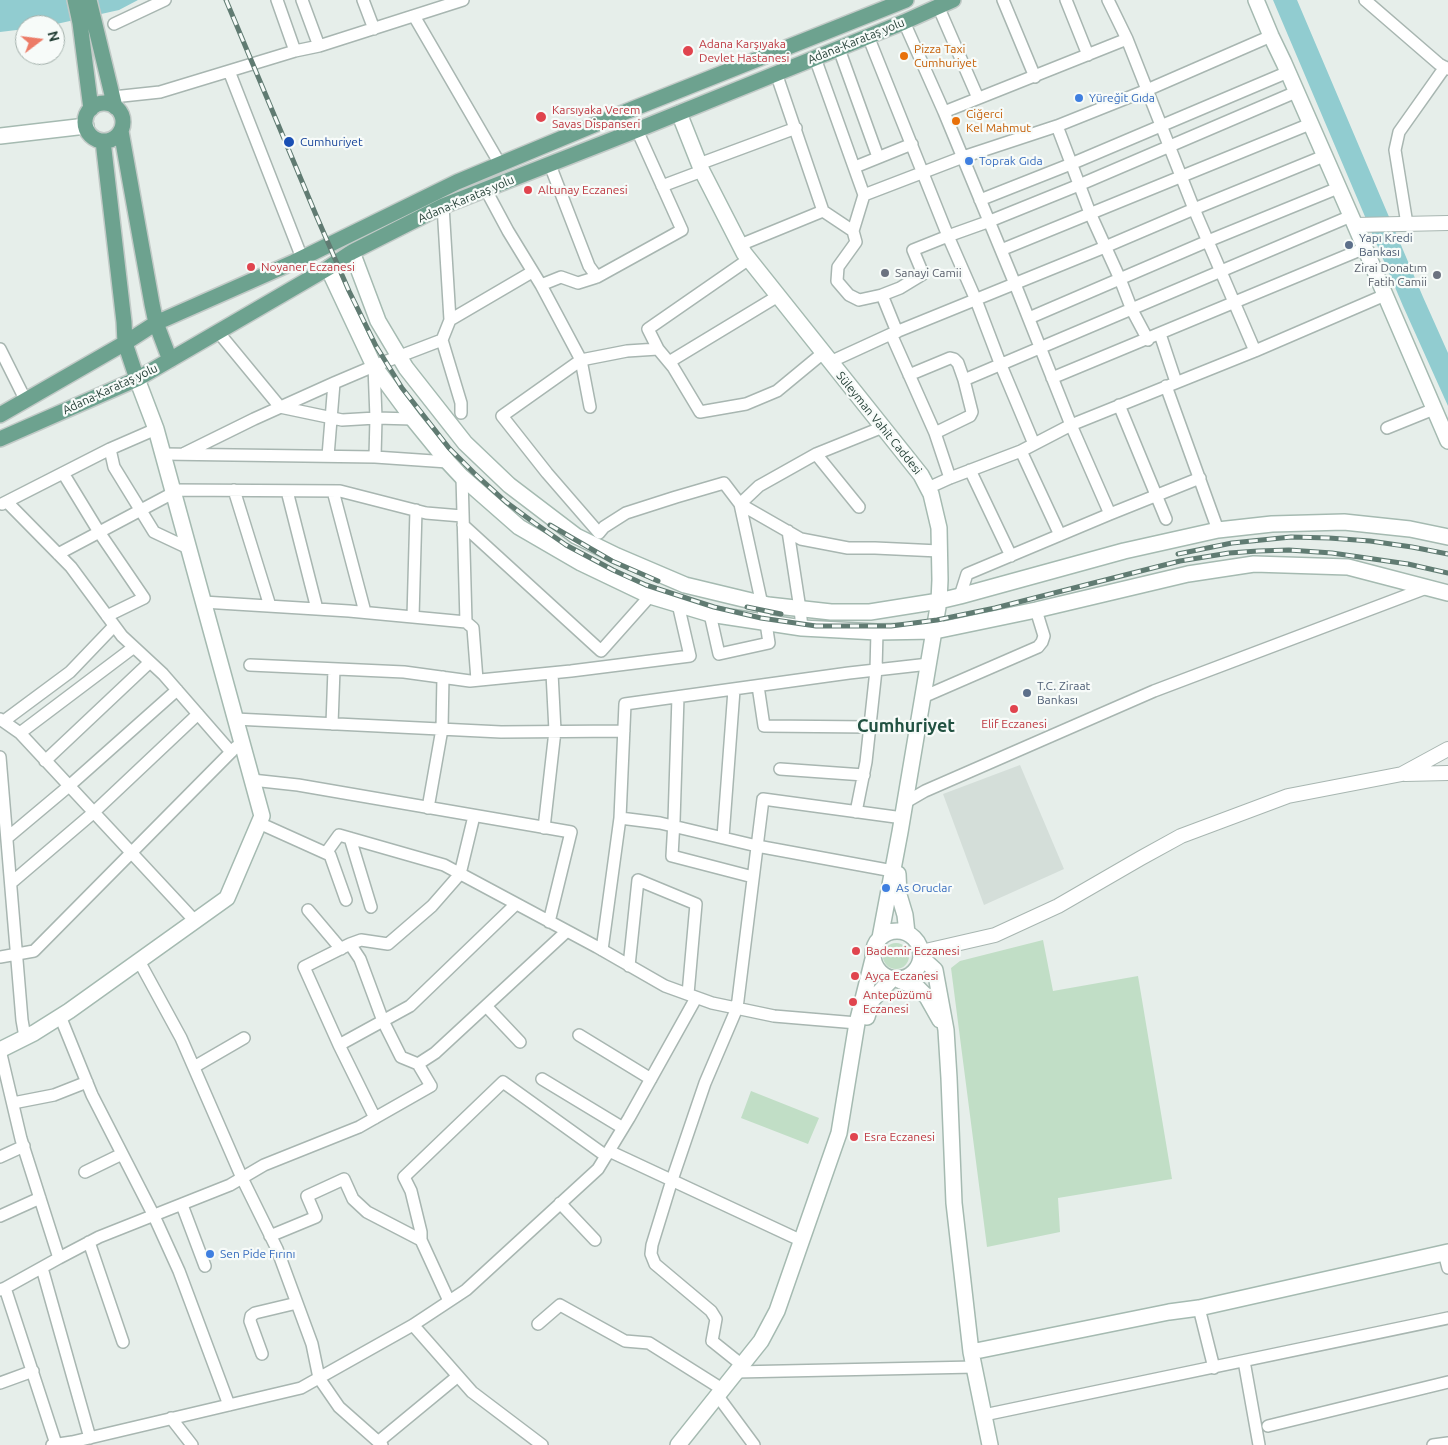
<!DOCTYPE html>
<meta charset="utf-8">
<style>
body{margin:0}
#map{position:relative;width:1448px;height:1445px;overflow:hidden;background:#e6eeea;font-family:Ubuntu,sans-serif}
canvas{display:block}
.north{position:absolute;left:15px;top:15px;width:50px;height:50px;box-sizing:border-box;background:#f7fbf9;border:1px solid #a3b0ab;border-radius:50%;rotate:75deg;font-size:14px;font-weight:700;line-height:20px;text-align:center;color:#254037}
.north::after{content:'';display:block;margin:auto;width:18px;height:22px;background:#ec7b67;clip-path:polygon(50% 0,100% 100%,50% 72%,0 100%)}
</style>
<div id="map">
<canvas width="1448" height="1445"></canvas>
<div class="north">N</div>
</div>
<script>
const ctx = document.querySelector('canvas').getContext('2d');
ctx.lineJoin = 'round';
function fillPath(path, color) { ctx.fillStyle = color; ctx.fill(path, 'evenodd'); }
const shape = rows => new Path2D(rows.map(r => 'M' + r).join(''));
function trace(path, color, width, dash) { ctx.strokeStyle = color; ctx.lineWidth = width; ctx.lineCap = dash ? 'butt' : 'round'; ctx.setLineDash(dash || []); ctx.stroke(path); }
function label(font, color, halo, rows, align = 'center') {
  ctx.font = font + ' Ubuntu,sans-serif'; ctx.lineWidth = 4.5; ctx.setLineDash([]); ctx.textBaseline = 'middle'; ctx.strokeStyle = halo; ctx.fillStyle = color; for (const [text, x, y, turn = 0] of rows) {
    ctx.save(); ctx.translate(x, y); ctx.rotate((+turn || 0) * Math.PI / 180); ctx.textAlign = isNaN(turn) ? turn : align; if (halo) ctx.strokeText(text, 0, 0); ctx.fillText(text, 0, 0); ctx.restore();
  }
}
const built = shape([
 [1020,765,1064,869,984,905,943,794]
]);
const green = shape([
 [1043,940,1053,991,1138,976,1172,1179,1058,1198,1060,1232,987,1247,951,968,960,961],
 '883 956a13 13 0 1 1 26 0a13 13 0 1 1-26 0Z',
 [751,1091,819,1118,808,1144,741,1118]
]);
const water = shape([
 [0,0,138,0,119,10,52,25,25,25,25,29,0,32],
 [1273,0,1297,0,1423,297,1448,353,1448,406,1403,306]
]);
const minor = shape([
 [277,0,295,51],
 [302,0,319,46],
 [363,0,374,29],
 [1003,0,1035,77],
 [1066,0,1088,55],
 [1108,0,1127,39,1194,209,1255,351],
 [1365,0,1439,64,1448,69],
 [938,6,978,98],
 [414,16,500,164],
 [904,22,944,112,1015,284,1071,425,1110,514],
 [114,24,165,0],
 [868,36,948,236,976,300,1000,363,1034,444],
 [839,49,878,157],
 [815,58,864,195],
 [229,71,302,258],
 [776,73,823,211],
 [113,97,160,92,295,51,319,46,463,0],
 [944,112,1127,39],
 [1057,126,1090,213,1120,279,1132,310,1148,340],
 [699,164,796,128],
 [550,165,589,266,597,277],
 [855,167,912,144],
 [662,186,702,171],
 [486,190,508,231,541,285,561,277,578,283,597,277,682,230,637,130],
 [980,200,1071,164,1288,72],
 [443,206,450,320,442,340,461,403,461,413],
 [1407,224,1395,150,1399,132,1445,67],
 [853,231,856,242,838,267,837,281,849,295,859,300,882,295,900,288,923,274,913,250,948,236,990,221,1079,185,1296,92],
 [740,245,823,211,853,231,864,195,963,157,1057,126,1147,90,1271,36],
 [1001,250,1310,124],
 [749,259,648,329,658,349,673,367,700,412,746,404,777,391,823,353],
 [541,285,581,360,590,407],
 [882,295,897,332],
 [1029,318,1208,241,1338,188],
 [450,320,532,272],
 [219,333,280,407,342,420,376,418,413,419],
 [891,334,935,433,950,478],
 [1160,334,1176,382],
 [0,349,26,401],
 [658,349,627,351,581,360,502,416,547,473,599,533,604,527,626,513,676,497,724,483,740,504,801,539,848,548,875,548,939,551],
 [669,362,778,296],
 [830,362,891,334,1105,247,1194,209,1324,156],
 [374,366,376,418,375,457],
 [909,375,950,358,954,359,958,363,964,380,972,412,970,416,935,433],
 [1052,378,1365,248],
 [964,380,1351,216],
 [1166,386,1218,530],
 [1119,405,1166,519],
 [1387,428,1434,409],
 [110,449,114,467,154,532,188,548],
 [1021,451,1060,535],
 [185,453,254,419,334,383,374,366,442,340],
 [163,454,375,457,448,462],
 [816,454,859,507],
 [328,456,334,383],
 [970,470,1011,556],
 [63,473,99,532,144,598,107,616],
 [928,488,950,478,1021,451,1071,425,1255,351,1385,295],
 [172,490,340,491,426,513,462,516],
 [234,490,270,606],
 [287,491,317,609],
 [333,491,365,612],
 [7,502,71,567,122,636,163,674,231,752],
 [2,504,110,449,156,429],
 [463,525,601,651,650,596],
 [788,531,800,609,802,628],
 [58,554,173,493],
 [960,596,967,574,1110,514,1200,478],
 [203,602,349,611,466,622,462,477],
 [710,614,719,654,769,643,766,623,740,504,759,486,816,454,883,427],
 [413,617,416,510],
 [466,622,473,628,477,680],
 [250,665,404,672,470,681,571,671,690,656,678,604],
 [758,686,764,726,870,727],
 [678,697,674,821,672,856,753,877],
 [923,697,1038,647,1042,642,1044,636,1036,610],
 [0,719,20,733,195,921],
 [235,719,501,732,624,731],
 [4,721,70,672,114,626],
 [332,724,334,669],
 [20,733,134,647],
 [0,757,22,1020,25,1037],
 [45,761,150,662],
 [780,769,864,775],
 [252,780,298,785,571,832,549,922],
 [906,802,925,791,1154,691,1429,587],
 [428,808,442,729,443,677],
 [856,812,866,762,876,670,877,632],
 [259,823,330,855,346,900],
 [544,828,555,731,552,673],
 [723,837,734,690],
 [7,838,69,786,177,690],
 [350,838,371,907],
 [326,853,339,835,444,865,597,947,665,986,712,1003,774,1016,857,1023],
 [893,871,757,846,660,823,620,818,625,704,849,673,929,664],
 [11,883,93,813,198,714],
 [308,910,341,949],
 [350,944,304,967,339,1045,375,1118],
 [602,950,620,818],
 [0,957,34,951,236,747],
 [139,961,181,1038,242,1178,277,1249,312,1344,319,1378,339,1407,382,1445],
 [629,966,638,880,696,904,688,994],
 [486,1006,520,1042],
 [60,1016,92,1095,154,1216,179,1271,229,1405],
 [579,1035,651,1079],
 [339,1045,410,1006,516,904],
 [0,1050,21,1139,59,1258,5,1288],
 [418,1064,401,1057,383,1021,360,959,350,944,361,940,388,944,432,906,460,874,474,816],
 [194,1067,244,1038],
 [542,1079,623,1128],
 [13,1103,54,1095,87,1082],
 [609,1151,802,1241],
 [0,1157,24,1146],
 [85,1172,122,1154],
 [560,1203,595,1240],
 [182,1205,205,1266],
 [0,1216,40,1198],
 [270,1236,316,1217,307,1196,344,1179,353,1199,367,1212,421,1240,449,1301],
 [421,1240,421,1232,411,1191,404,1177,503,1082,606,1156],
 [89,1242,123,1342],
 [1444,1253,1448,1268],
 [59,1258,99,1237,230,1185,264,1165,359,1127,431,1086,418,1064,435,1053,567,931],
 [42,1268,90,1438],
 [0,1290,5,1288,56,1444],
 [1199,1308,1214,1368],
 [538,1324,560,1305,625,1341,649,1343,722,1389],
 [413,1325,472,1392,542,1445],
 [262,1354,250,1321,251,1316,255,1313,297,1303],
 [1244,1361,1259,1445],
 [742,1365,712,1341,716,1319,711,1311,655,1264,651,1254,652,1245,672,1180,705,1083,737,1008,763,799,903,818],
 [736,1372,975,1367],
 [0,1383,33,1371],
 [717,1395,754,1445],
 [984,1415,1448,1318],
 [171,1418,192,1445],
 [1268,1426,1448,1382],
 [378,1442,458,1376],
 [52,1445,72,1442,301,1388,413,1325,466,1290,598,1169,629,1118,696,998],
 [1433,1445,1448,1443]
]);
const tertiary = shape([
 [1355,225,1448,223],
 [1405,774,1448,773],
 [921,952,995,935,1058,906,1141,858,1181,836,1288,796,1402,774,1448,749]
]);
const secondary = shape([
 [1256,0,1271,36,1284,63,1355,225,1448,441],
 [679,113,702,171,744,253,921,475,931,494,939,528,940,580,939,601,900,832,880,938],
 [0,136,86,126],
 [352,252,378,321,406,368,465,443,509,485,576,536,617,556,685,585,768,605,831,612,870,612,939,601,960,596,1124,551,1218,530,1272,524,1344,522,1410,529,1448,537],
 [328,268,374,366,413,419,448,462,462,477,519,527,581,563,650,596,710,614,802,628,877,632,935,631,1036,610,1188,574,1254,564,1348,567,1448,593],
 [898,874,899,895,905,915,907,933],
 '873 955a24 24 0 1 1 48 0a24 24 0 1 1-48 0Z',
 [922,958,935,970,946,1030,949,1078,954,1203,971,1352,990,1445],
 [899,980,918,988,927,997,940,1020],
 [867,1017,872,1000,892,979],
 [0,1050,34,1033,69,1011,227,898,262,816,156,429,137,379],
 [971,1352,1169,1312,1199,1308,1448,1252],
 [678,1445,761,1341,777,1311,839,1133,857,1023,873,959]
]);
const primary = shape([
 [75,0,80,23,91,109],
 [89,0,115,107],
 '85 122a19 19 0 1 1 38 0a19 19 0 1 1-38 0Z',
 [121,131,152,304,156,323,170,360],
 [103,141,124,322,125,343,137,379],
 [0,415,125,343,156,323,294,262,457,182,625,112,906,0],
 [0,439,137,379,328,268,352,252,443,206,637,130,904,22,953,0]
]);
const rail = shape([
 [226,0,316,215,349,291,376,346,402,388,449,448,474,473,506,502,533,522,566,545,613,570,646,585,714,607,761,618,816,626,891,626,937,620,995,608,1180,561,1229,553,1258,551,1289,550,1332,553,1408,564,1448,573],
 [550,525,612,561,658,581],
 [1178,554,1232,543,1291,537,1329,538,1370,541,1412,547,1448,554],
 [747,607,781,614]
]);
const markers = [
 [688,51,6,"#e0444e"],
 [904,56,5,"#e8710a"],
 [1079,98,5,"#3f7fe0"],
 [541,117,6,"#e0444e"],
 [956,121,5,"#e8710a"],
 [289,142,6,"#1a4fb4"],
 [969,161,5,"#3f7fe0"],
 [528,190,5,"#e0444e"],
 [1349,245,5,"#5c6f8a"],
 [251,267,5,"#e0444e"],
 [885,273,5,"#6b7280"],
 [1437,275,5,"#6b7280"],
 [1027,693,5,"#5c6f8a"],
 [1014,709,5,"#e0444e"],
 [886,888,5,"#3f7fe0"],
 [856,951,5,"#e0444e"],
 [855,976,5,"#e0444e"],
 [853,1002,5,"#e0444e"],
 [854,1137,5,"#e0444e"],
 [210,1254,5,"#3f7fe0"]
];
const streetNames = [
 ["Adana-Karataş yolu",856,41,-22],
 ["Adana-Karataş yolu",466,199,-23],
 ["Adana-Karataş yolu",110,389,-25],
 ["Süleyman Vahit Caddesi",879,423,51]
];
const healthNames = [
 ["Adana Karşıyaka",699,44],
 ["Devlet Hastanesi",699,58],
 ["Karsıyaka Verem",552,110],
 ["Savas Dispanseri",552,124],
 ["Altunay Eczanesi",538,190],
 ["Noyaner Eczanesi",261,267],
 ["Elif Eczanesi",1014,724,"center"],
 ["Bademir Eczanesi",866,951],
 ["Ayça Eczanesi",865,976],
 ["Antepüzümü",863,995],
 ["Eczanesi",863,1009],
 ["Esra Eczanesi",864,1137]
];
const foodNames = [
 ["Pizza Taxi",914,49],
 ["Cumhuriyet",914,63],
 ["Ciğerci",966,114],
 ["Kel Mahmut",966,128]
];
const shopNames = [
 ["Yüreğit Gıda",1089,98],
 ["Toprak Gıda",979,161],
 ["As Oruclar",896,888],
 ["Sen Pide Fırını",220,1254]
];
const transitNames = [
 ["Cumhuriyet",300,142]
];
const serviceNames = [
 ["Yapı Kredi",1359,238],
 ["Bankası",1359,252],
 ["T.C. Ziraat",1037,686],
 ["Bankası",1037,700]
];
const worshipNames = [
 ["Zirai Donatım",1427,268],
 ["Fatih Camii",1427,282],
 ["Sanayi Camii",895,273,"left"]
];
const districtNames = [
 ["Cumhuriyet",906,726]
];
fillPath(built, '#d4ded9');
fillPath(green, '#c1dec6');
fillPath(water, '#91ccd0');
trace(minor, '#a8b6b1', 14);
trace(tertiary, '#a8b6b1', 16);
trace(secondary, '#a5bab1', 18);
trace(primary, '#c2cac7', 18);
trace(minor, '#fff', 11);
trace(tertiary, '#fff', 14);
trace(secondary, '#fff', 15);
trace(primary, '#6da28f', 15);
trace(rail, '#607b72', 5);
trace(rail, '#f7fbf9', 3, [9]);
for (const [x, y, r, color] of markers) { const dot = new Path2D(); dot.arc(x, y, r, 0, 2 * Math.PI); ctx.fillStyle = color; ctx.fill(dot); trace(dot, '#f7fbf9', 2); }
label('12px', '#254037', '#f7fbf9', streetNames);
label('12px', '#be3a42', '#f7fbf9', healthNames, 'left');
label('12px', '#c56008', '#f7fbf9', foodNames, 'left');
label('12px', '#366cbe', '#f7fbf9', shopNames, 'left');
label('12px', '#164399', '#f7fbf9', transitNames, 'left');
label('12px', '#4e5e75', '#f7fbf9', serviceNames, 'left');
label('12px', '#5b616d', '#f7fbf9', worshipNames, 'right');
label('bold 18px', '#225242', '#f7fbf9', districtNames);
</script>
